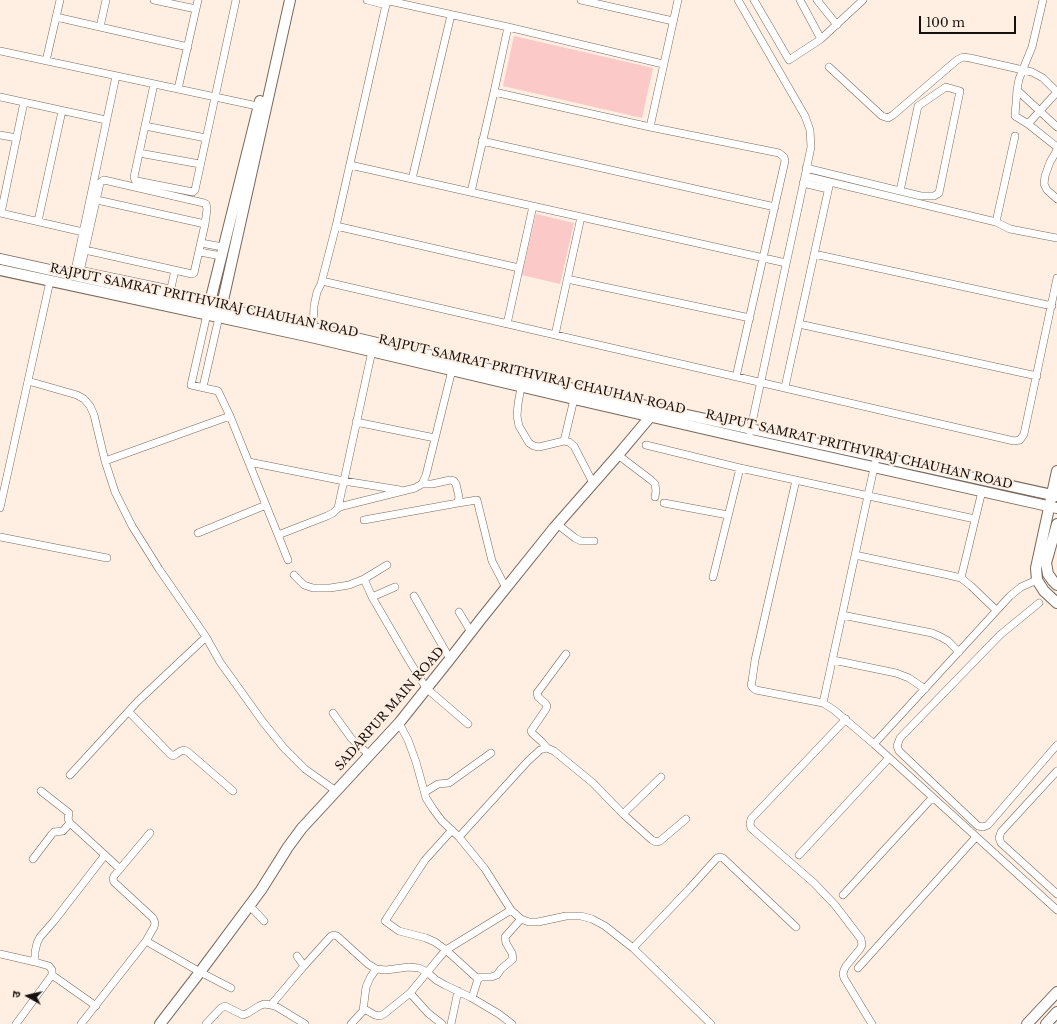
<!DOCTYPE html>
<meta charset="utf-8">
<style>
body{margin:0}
#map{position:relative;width:1057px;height:1024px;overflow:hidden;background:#ffefe3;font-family:"Libre Baskerville","Noto Sans Devanagari",serif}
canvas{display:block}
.north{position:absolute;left:8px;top:976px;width:40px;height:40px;-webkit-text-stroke:3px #ffefe3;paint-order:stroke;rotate:278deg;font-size:11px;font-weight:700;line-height:16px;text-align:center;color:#16100b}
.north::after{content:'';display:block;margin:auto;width:14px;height:18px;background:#16100b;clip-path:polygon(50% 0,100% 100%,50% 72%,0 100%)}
.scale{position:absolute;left:919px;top:16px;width:97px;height:18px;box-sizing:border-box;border:2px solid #16100b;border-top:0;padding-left:5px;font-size:12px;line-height:14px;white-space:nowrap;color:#16100b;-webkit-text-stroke:3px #ffefe3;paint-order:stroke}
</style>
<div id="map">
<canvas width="1057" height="1024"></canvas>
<div class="north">उ</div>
<div class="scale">100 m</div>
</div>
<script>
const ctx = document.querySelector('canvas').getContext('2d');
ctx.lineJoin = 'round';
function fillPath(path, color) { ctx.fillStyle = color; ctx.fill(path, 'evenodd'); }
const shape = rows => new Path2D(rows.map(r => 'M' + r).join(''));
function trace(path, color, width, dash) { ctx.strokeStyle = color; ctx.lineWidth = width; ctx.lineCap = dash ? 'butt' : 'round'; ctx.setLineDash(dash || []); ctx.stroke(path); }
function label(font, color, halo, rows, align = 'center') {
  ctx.font = font + ' "Libre Baskerville",serif'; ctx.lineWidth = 4; ctx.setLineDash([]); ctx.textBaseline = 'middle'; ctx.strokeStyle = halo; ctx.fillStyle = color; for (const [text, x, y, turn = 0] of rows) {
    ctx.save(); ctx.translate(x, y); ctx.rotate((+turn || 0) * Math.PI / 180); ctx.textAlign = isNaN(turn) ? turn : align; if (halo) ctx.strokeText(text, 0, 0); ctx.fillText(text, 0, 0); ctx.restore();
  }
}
const green = shape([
 [514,36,653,68,642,118,503,86],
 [536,214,574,223,560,284,522,275]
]);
const street = shape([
 [154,0,196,9],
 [367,0,386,5],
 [385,0,508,27,663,64],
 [581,0,673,21],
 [738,0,805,116,810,130,811,147,805,176,750,432],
 [754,0,789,60,821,39,863,0],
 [800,0,821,39],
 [817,0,837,25],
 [1043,0,1032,47,1019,79,1017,90,1015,116,1028,124,1057,147],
 [56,17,188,47],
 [100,27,106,0],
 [0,51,262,107],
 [46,61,60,0],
 [829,67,882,116,888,118,893,115,957,60,963,57,970,58,1032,72,1043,78,1057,92],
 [154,84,134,177,135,180,137,181,193,192,195,190,236,0],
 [178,89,198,0],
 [1017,90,1057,127],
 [494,92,650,127,779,153,784,157,785,161,736,377],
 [0,97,106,120],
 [1028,124,1057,92],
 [145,126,206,138],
 [650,127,678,0],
 [0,135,17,138],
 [482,141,775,207],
 [1057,150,1050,162,1045,176,1044,184,1047,190,1057,199],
 [139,153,200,164],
 [350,165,786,263],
 [806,168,900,191,921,196,934,196,939,193,960,91,946,87,918,106,900,191],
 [805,176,996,222,1010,229,1057,238],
 [412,179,451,15],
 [803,183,828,189],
 [471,192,494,92,508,27],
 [97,200,205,224],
 [0,213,83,232],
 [1,213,24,102],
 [38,221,62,111],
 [996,222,1015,136],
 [336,226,519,268],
 [201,243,223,247],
 [85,250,100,183,102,181,104,180,204,203,206,204,207,209,205,224,194,273,192,274,85,250,81,267,82,270,84,271,170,289,171,288,175,270],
 [200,252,221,256],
 [814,254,1052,306],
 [74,275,116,76],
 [567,279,750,318],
 [322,281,1014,441,1020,440,1024,434,1057,278],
 [207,314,191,385,218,391,230,416,278,535,327,516,333,513,338,508,372,351],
 [507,324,533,206],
 [799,324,1037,376],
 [313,328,314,306,317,292,321,284,336,226,387,0],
 [555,335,581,217],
 [28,381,77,395,84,399,90,406,94,415,105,461,115,492,132,526,159,569,206,637,220,662,263,722,284,748,305,769,336,791],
 [203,387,219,317],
 [521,387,518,404,517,416,519,426,529,443,534,446,539,447,564,441,569,442,574,446,593,483],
 [785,387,830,182],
 [356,422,435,438],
 [564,441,574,399],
 [646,445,740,468,975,519],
 [618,455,651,480,655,484,656,491,655,497],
 [105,461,230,416],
 [249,462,344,481,400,490],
 [796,480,755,660,752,681,751,685,753,688,756,690,823,703,834,710,874,744,1057,910],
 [982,491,961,578,971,586,996,610],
 [458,503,477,500,492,561,506,588],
 [664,503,728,515],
 [0,508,50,281],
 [338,508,343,506,415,488,422,484,426,475,452,370],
 [364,520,458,503,459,497,456,484,454,481,450,480,432,484,422,484],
 [557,524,575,538,581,541,594,541],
 [198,533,266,505],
 [278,535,288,560],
 [0,537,107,558],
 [855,555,944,574,961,578],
 [387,565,364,579,372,597,407,657,426,688,468,724],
 [294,575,304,585,313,588,330,588,349,585,364,579],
 [713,577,740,468],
 [414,596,450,659],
 [372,597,395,587],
 [1039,603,1000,635,900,738,897,746,899,751,978,826,983,827,988,825,1057,745],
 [459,612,471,632],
 [842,615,932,633,941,637,948,641,959,652],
 [833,660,896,673,909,678,925,689],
 [823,703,875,463],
 [129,712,170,754,173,756,176,754,181,751,184,750,188,752,233,791],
 [333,713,351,738,360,747,369,754],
 [846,719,751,819,750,824,751,828,814,883,835,905,861,939,862,945,860,949,846,966,844,970,843,974,844,978,872,1024],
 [399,723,408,740,416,762,426,798,433,809,442,821,459,837,485,869,511,910,521,919,529,922,538,922,566,916,581,916,592,919,605,926,633,948,711,1024],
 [874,744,1010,596,1021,587,1037,580],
 [547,748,542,742,532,733,531,731,546,709,547,706,545,703,538,697,537,693,566,654],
 [1057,771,1001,832,999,838,1001,843,1057,894],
 [70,775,138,701,206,637],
 [425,792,438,784,449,783,491,753],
 [623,814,661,777],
 [452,830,425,860,385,921,399,931,426,938,435,942,446,950,478,979],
 [459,837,528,761,540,750,547,748,554,751,593,783,623,814,652,840,656,842,660,841,686,819],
 [105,855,120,869],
 [799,855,889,758],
 [33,859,52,834,54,832,63,831,70,823],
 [843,895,932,798],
 [249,905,264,921],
 [146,941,200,972,231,988],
 [633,948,689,889,717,858,720,857,723,858,796,927],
 [0,954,35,962],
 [304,966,331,936,334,935,337,936,368,964,376,969,386,970,409,967,419,968,427,972,436,980,445,985,472,998,499,1014,512,1024],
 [858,968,976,837],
 [52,975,96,1006],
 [410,993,428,1013,442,1024],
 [472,998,478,979,481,977,491,977,497,975,501,969,513,959,512,953,506,943,505,937,521,919],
 [271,1005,304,966,297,956],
 [363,1011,366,1010,375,1015,380,1016,384,1014,410,993,439,958,446,950,511,910],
 [16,1024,52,975,52,970,49,966,35,962,35,952,37,943,40,937,54,921,105,855,70,823,68,819,69,813,41,791],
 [81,1024,146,941,154,927,155,923,153,918,114,882,113,879,114,876,150,833],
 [206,1024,221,1008,225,1006,243,1015,248,1013,259,1006,264,1004,271,1005,277,1007,305,1024],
 [351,1024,363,1011,366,987,370,978,376,969],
 [451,1024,458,991]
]);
const secondary = shape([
 [0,259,313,328,660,409,1057,496],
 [0,270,311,337,574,399,748,439,1057,508],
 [208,310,260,101],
 [220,314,290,0],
 [1057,471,1036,568,1037,580,1044,591,1057,603],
 [1057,524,1046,563,1048,574,1053,581,1057,585],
 [160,1024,200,972,261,890,288,847,302,828,399,723,450,659,481,619,554,528,618,455,650,417],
 [1027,1024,1057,992],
 [1046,1024,1057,1012]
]);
const streetNames = [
 ["RAJPUT SAMRAT PRITHVIRAJ CHAUHAN ROAD",204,301,12],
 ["RAJPUT SAMRAT PRITHVIRAJ CHAUHAN ROAD",532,375,13],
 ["RAJPUT SAMRAT PRITHVIRAJ CHAUHAN ROAD",859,450,13],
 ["SADARPUR MAIN ROAD",390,709,-49]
];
fillPath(green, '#fac9c8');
trace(street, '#79685b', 8);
trace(secondary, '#79685b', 12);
trace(street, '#fff', 7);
trace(secondary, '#fff', 10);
label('12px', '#16100b', '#ffefe3', streetNames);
</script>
